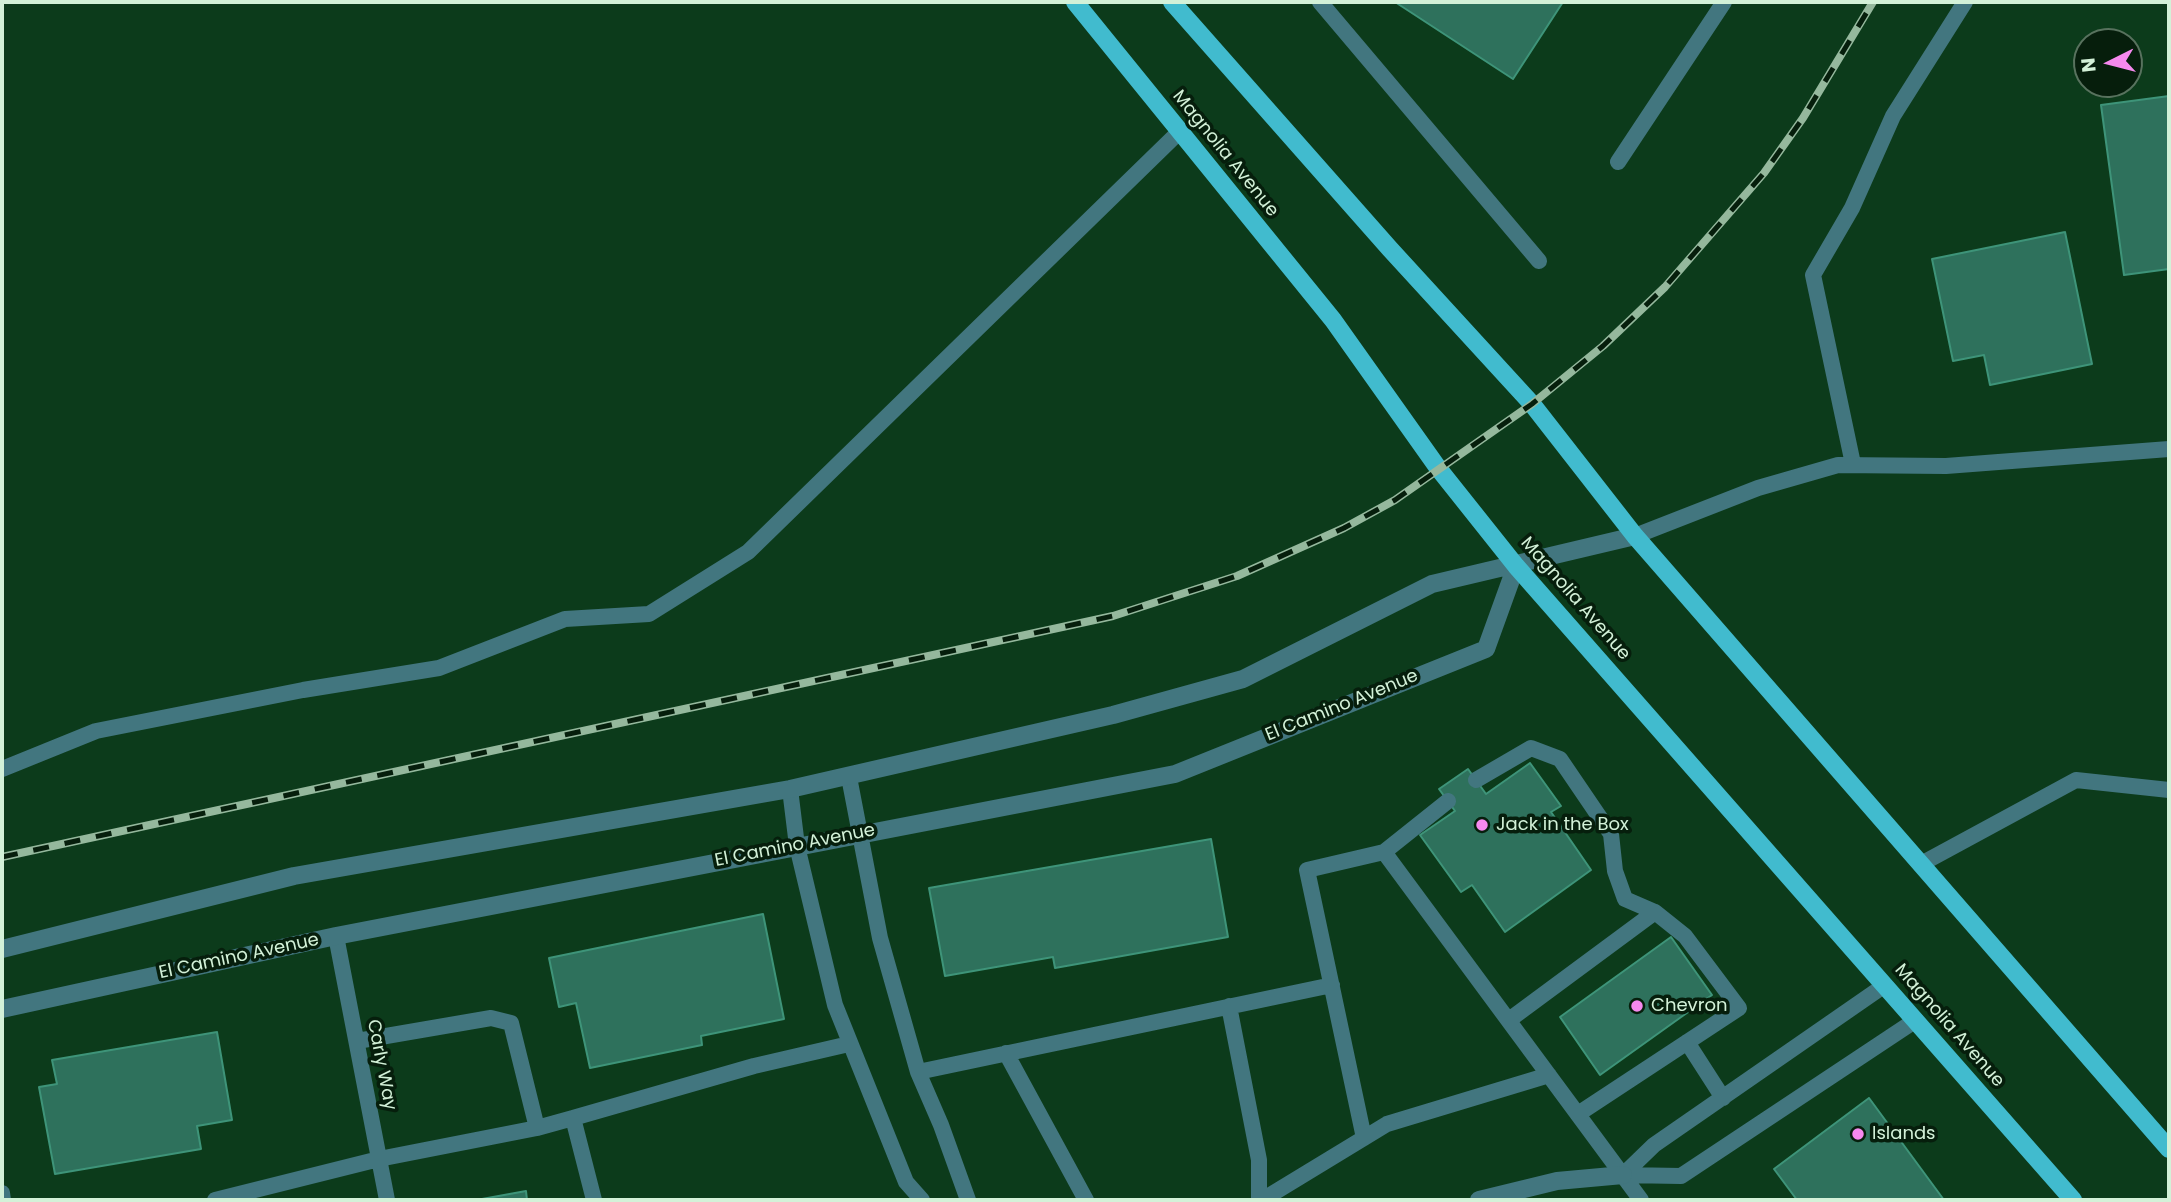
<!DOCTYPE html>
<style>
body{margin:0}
#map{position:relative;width:2171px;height:1202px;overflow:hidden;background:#0c3b1b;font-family:Poppins,sans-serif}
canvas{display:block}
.frame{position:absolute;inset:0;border:4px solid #d3f1d8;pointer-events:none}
.north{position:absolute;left:2073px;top:28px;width:70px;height:70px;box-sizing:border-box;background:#061e0c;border:2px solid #58725e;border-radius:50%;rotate:264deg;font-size:19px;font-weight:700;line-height:28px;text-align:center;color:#d3f1d8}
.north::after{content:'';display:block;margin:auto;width:24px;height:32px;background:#f689ee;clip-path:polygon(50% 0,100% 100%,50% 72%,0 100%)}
</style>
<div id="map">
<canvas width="2171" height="1202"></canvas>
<div class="frame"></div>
<div class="north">N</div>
</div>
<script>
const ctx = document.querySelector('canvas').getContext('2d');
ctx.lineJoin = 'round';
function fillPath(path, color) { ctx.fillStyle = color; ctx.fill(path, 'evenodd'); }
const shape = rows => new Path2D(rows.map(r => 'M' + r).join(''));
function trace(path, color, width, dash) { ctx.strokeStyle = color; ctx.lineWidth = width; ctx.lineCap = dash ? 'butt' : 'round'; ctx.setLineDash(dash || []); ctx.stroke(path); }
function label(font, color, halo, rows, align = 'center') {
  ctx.font = font + ' Poppins,sans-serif'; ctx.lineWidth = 7; ctx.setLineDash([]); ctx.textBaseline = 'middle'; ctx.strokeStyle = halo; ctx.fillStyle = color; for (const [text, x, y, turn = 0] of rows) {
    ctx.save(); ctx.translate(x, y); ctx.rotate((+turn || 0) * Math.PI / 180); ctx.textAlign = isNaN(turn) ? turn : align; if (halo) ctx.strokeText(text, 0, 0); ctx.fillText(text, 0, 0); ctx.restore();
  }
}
const building = shape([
 [1395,2,1563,2,1513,79,1395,2],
 [2169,96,2169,269,2124,275,2101,105,2169,96],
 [2065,232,2092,364,1990,385,1984,355,1953,361,1932,259,2065,232],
 [1530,763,1561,806,1551,812,1591,870,1505,932,1472,885,1461,892,1420,835,1455,811,1439,789,1468,769,1486,794,1530,763],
 [1211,839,1228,937,1055,968,1053,957,945,976,929,888,1211,839],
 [763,914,784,1019,701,1036,702,1045,590,1068,576,1003,559,1007,549,958,763,914],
 [1671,937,1712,995,1600,1075,1560,1017,1671,937],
 [217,1032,232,1120,197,1126,201,1149,55,1174,39,1087,57,1084,52,1060,217,1032],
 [1869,1098,1944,1200,1797,1200,1774,1169,1869,1098],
 [526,1191,527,1200,480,1200,482,1199,526,1191]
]);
const lane = shape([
 [1320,2,1539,261],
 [1618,162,1724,2],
 [1853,464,1813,275,1852,208,1893,116,1965,2],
 [1635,536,1758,488,1838,465,1946,466,2169,449],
 [2,769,96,731,303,690,439,668,565,619,649,614,748,552,1180,131],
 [849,777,880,938,918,1072,941,1125,968,1200],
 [1476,780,1531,748,1560,759,1611,834,1615,871,1625,899,1655,912],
 [790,789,797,846,835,1005,906,1182,922,1200],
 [1384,852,1641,1200],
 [1921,864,2076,780,2169,790],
 [336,936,387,1200],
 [1229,1006,1259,1160,1259,1200],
 [1509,1020,1655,912,1685,936,1739,1008,1578,1114],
 [357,1041,491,1018,511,1023,537,1128],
 [1687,1042,1723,1098],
 [1006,1053,1086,1200],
 [918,1072,1332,985],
 [573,1118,754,1066,849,1044],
 [1364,1138,1307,870,1384,852,1448,801],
 [1623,1175,1681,1176,1916,1020],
 [1623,1175,1654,1145,1885,985],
 [2,1193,3,1200],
 [215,1200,379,1159,537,1128,573,1118,594,1200],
 [1262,1200,1387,1124,1549,1075]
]);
const street = shape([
 [2,949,294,876,790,789,1113,715,1243,679,1432,584,1635,536],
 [2,1009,336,936,1175,774,1486,649,1516,566],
 [1479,1200,1557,1181,1623,1175]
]);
const primary = shape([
 [1075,2,1333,320,1438,468,1516,566,2073,1200],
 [1172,2,1390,249,1532,404,1635,536,2169,1149]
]);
const rail = shape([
 [2,857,1113,616,1237,576,1344,528,1395,500,1532,404,1603,346,1665,287,1764,173,1803,118,1873,2]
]);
const markers = [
 [1482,825,7,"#f689ee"],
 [1637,1006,7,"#f689ee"],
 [1858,1134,7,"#f689ee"]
];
const streetNames = [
 ["Magnolia Avenue",1225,154,51],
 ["Magnolia Avenue",1575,599,49],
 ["El Camino Avenue",1342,706,-22],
 ["El Camino Avenue",795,846,-11],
 ["El Camino Avenue",239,957,-12],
 ["Magnolia Avenue",1949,1026,49],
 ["Carly Way",381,1065,79]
];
const poiNames = [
 ["Jack in the Box",1496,825],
 ["Chevron",1651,1006],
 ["Islands",1872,1134]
];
fillPath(building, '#2e715c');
trace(building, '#3e9479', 2);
trace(lane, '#42767f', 16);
trace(street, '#42767f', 18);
trace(primary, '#41bbce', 18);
trace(rail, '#95b89d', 8);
trace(rail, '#061e0c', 5, [16]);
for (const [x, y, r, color] of markers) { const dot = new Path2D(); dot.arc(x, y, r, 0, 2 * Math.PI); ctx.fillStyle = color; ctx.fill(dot); trace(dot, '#061e0c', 2.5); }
label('18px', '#d3f1d8', '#061e0c', streetNames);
label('18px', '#d3f1d8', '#061e0c', poiNames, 'left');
</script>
